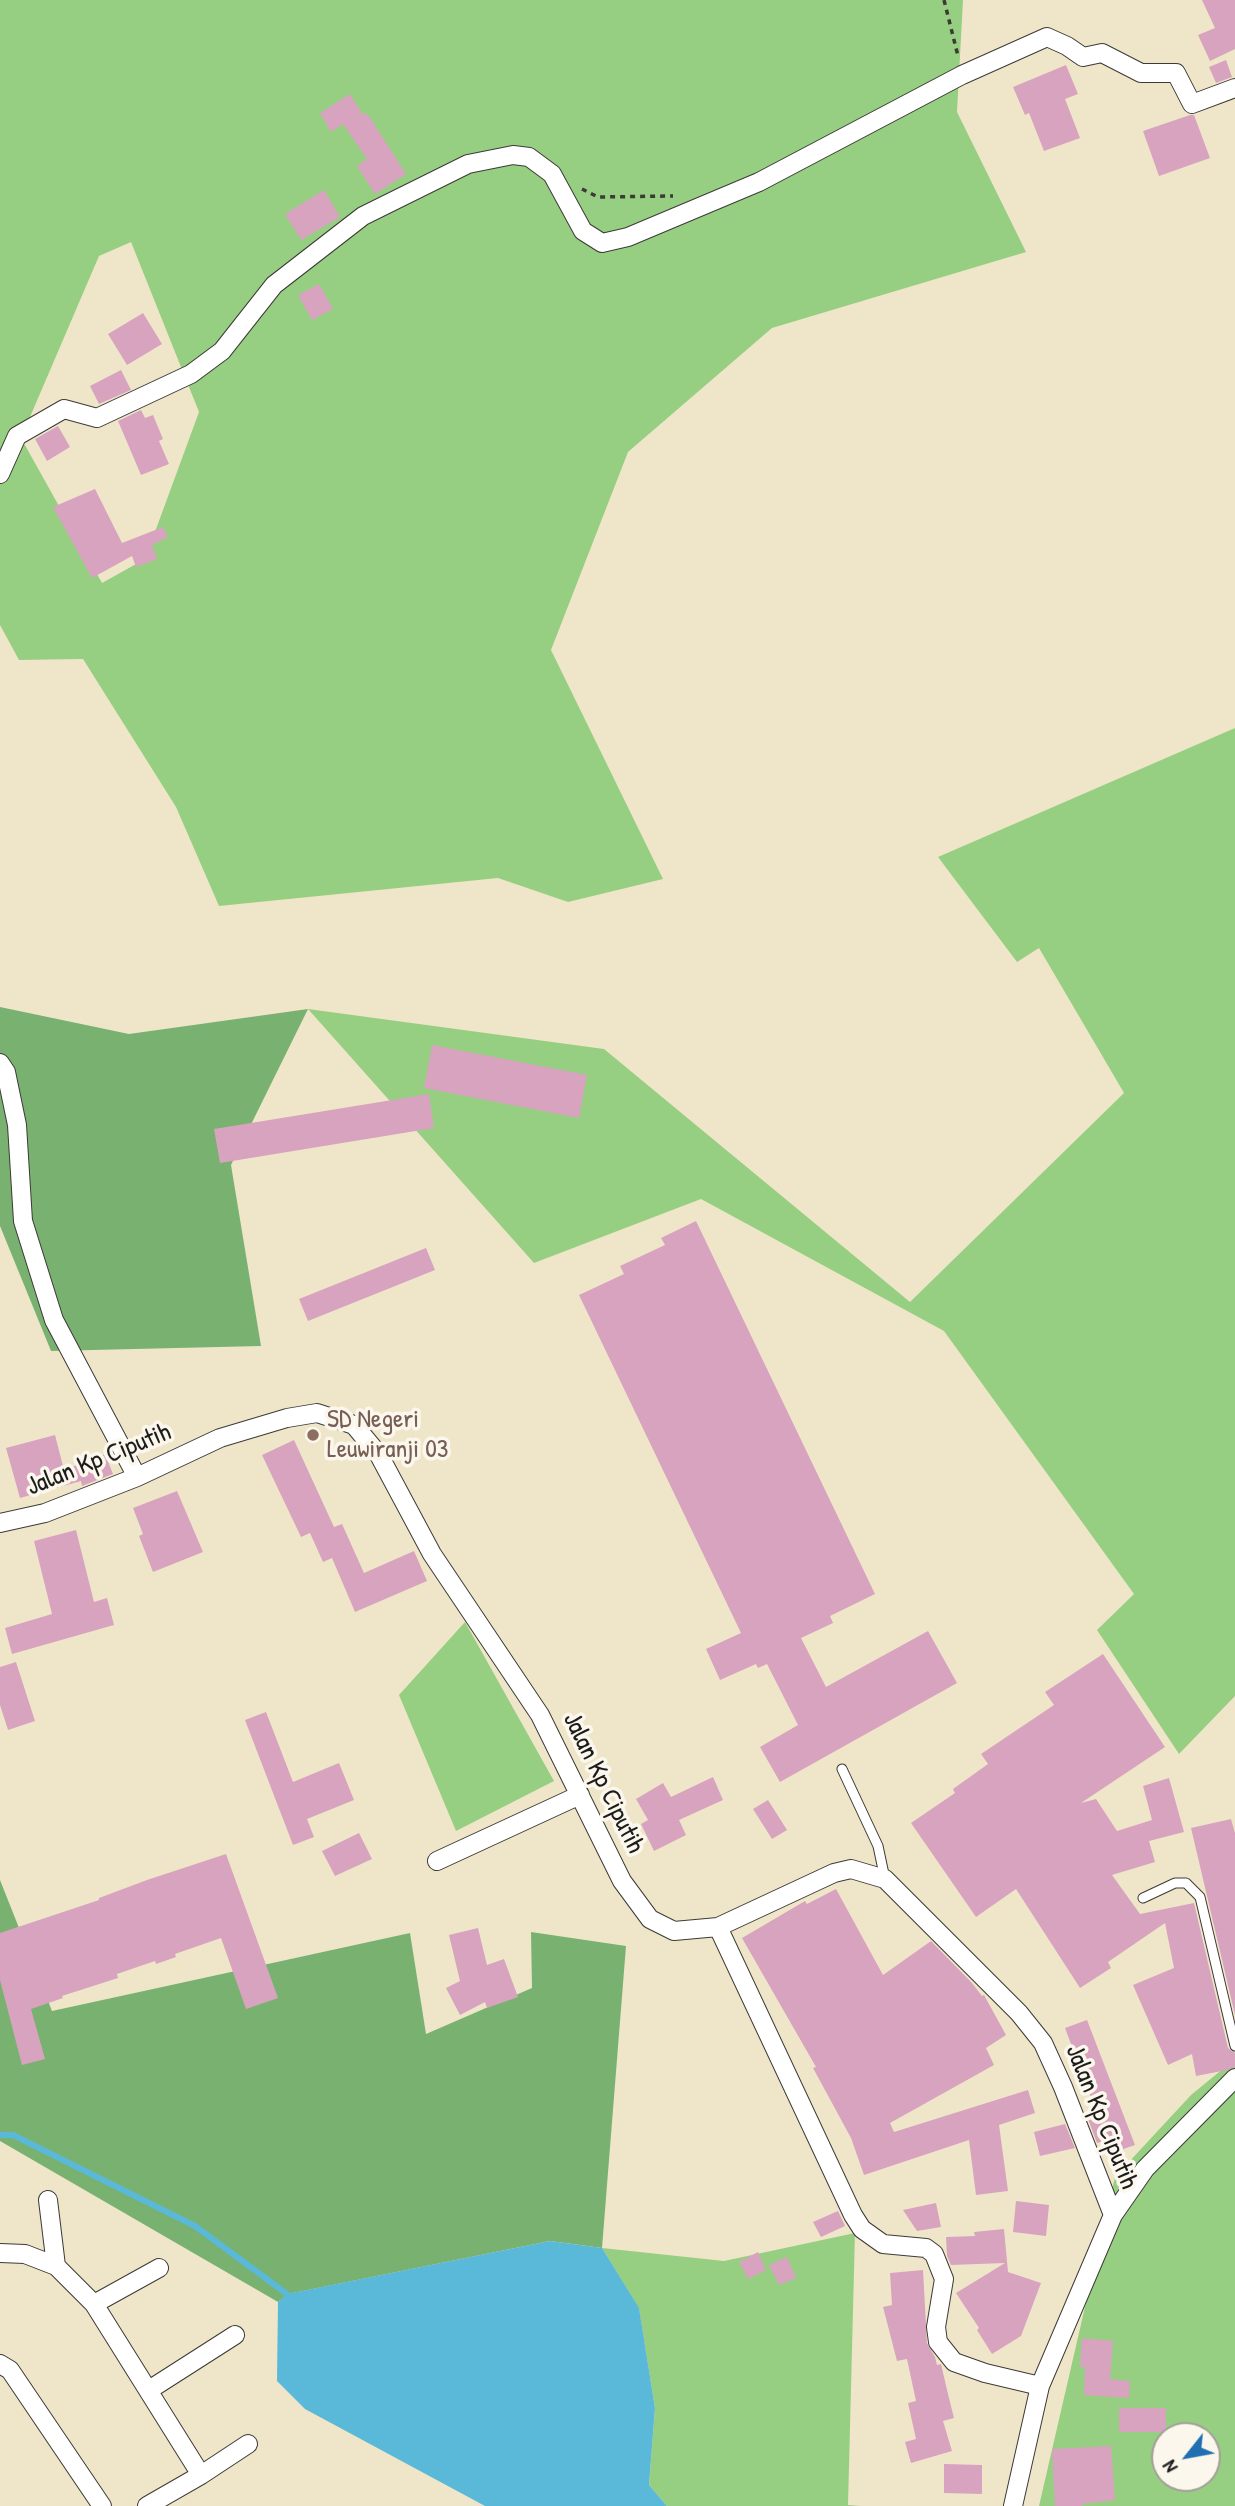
<!DOCTYPE html>
<style>
body{margin:0}
#map{position:relative;width:1235px;height:2506px;overflow:hidden;background:#efe6c9;font-family:"Patrick Hand",sans-serif}
canvas{display:block}
.north{position:absolute;left:1151px;top:2422px;width:70px;height:70px;box-sizing:border-box;background:#fbf7ec;border:2px solid #a29f99;border-radius:50%;rotate:239deg;font-size:19px;font-weight:700;line-height:28px;text-align:center;color:#1c1c1c}
.north::after{content:'';display:block;margin:auto;width:24px;height:32px;background:#1f6fb2;clip-path:polygon(50% 0,100% 100%,50% 72%,0 100%)}
</style>
<div id="map">
<canvas width="1235" height="2506"></canvas>
<div class="north">N</div>
</div>
<script>
const ctx = document.querySelector('canvas').getContext('2d');
ctx.lineJoin = 'round';
function fillPath(path, color) { ctx.fillStyle = color; ctx.fill(path, 'evenodd'); }
const shape = rows => new Path2D(rows.map(r => 'M' + r).join(''));
function trace(path, color, width, dash) { ctx.strokeStyle = color; ctx.lineWidth = width; ctx.lineCap = dash ? 'butt' : 'round'; ctx.setLineDash(dash || []); ctx.stroke(path); }
function label(font, color, halo, rows, align = 'center') {
  ctx.font = font + ' "Patrick Hand",sans-serif'; ctx.lineWidth = 7; ctx.setLineDash([]); ctx.textBaseline = 'middle'; ctx.strokeStyle = halo; ctx.fillStyle = color; for (const [text, x, y, turn = 0] of rows) {
    ctx.save(); ctx.translate(x, y); ctx.rotate((+turn || 0) * Math.PI / 180); ctx.textAlign = isNaN(turn) ? turn : align; if (halo) ctx.strokeText(text, 0, 0); ctx.fillText(text, 0, 0); ctx.restore();
  }
}
const green = shape([
 [0,0,963,0,957,112,1026,252,772,328,628,452,551,650,663,879,568,902,498,878,219,906,176,807,83,659,19,660,0,625],
 [131,242,199,412,145,559,102,583,21,438,99,256],
 [1235,728,1235,1696,1179,1754,1097,1630,1134,1594,944,1331,701,1199,534,1263,308,1009,604,1049,910,1302,1124,1093,1039,948,1017,962,938,857],
 [465,1622,554,1781,456,1831,399,1695],
 [1235,2059,1235,2506,1039,2506,1115,2177,1191,2095],
 [1165,2436,1207,2436,1207,2478,1165,2478],
 [855,2233,848,2505,861,2506,667,2506,649,2485,655,2408,639,2309,602,2248,724,2261]
]);
const forest = shape([
 [0,1007,129,1034,308,1009,231,1165,261,1346,51,1351,0,1226],
 [0,1880,52,2011,410,1933,426,2034,532,1988,531,1932,626,1946,602,2248,550,2241,288,2294,278,2302,0,2141]
]);
const water = shape([
 [550,2241,602,2248,639,2308,655,2408,649,2485,667,2506,485,2506,305,2409,277,2381,278,2302,287,2294]
]);
const stream = shape([
 [0,2135,13,2135,195,2226,287,2294]
]);
const building = shape([
 [1202,0,1235,0,1235,49,1210,61,1198,35,1215,28],
 [1226,60,1232,77,1216,83,1209,67],
 [1066,65,1078,94,1065,99,1080,138,1044,151,1029,113,1025,115,1013,87],
 [350,94,363,115,367,113,406,174,375,194,357,166,367,159,343,124,331,132,320,113],
 [1190,115,1194,115,1210,158,1159,176,1143,131],
 [324,190,340,217,301,240,285,214],
 [319,284,333,309,312,320,298,295],
 [143,313,162,344,127,365,108,334],
 [121,370,131,390,99,404,90,386],
 [141,410,145,418,153,415,163,439,159,441,169,464,141,475,118,421],
 [58,426,70,447,47,461,35,439],
 [95,489,122,543,163,527,168,537,152,545,157,559,136,567,132,556,92,578,53,507],
 [432,1045,587,1075,579,1118,424,1088],
 [429,1094,434,1128,220,1163,214,1129],
 [696,1221,875,1594,830,1616,833,1623,801,1638,826,1687,928,1631,957,1683,780,1782,760,1747,798,1725,767,1664,758,1668,756,1664,720,1680,706,1649,741,1633,579,1295,624,1274,620,1266,665,1245,661,1238],
 [426,1248,435,1270,308,1321,299,1299],
 [55,1435,64,1470,105,1454,113,1474,82,1486,81,1481,20,1498,6,1448],
 [294,1440,334,1527,342,1524,364,1573,414,1551,427,1581,355,1612,332,1558,323,1562,310,1533,301,1537,262,1455],
 [177,1491,203,1552,153,1572,139,1536,143,1534,133,1508],
 [76,1530,94,1602,107,1598,114,1625,12,1654,5,1628,52,1614,34,1541],
 [1103,1654,1165,1747,1081,1803,1096,1799,1117,1831,1152,1820,1143,1786,1169,1778,1184,1832,1149,1841,1155,1862,1112,1875,1140,1914,1194,1903,1228,2048,1235,2053,1235,2067,1227,2070,1196,2076,1192,2054,1168,2065,1133,1985,1174,1968,1165,1923,1108,1962,1111,1968,1080,1988,1016,1889,976,1917,911,1823,955,1793,953,1789,988,1764,981,1754,1054,1705,1045,1692],
 [16,1662,35,1721,8,1730,0,1705,0,1667],
 [266,1712,293,1782,339,1763,354,1800,307,1819,314,1837,293,1845,245,1720],
 [713,1777,723,1800,679,1820,686,1835,654,1851,641,1824,648,1820,636,1799,663,1783,671,1797],
 [768,1800,787,1830,772,1839,753,1809],
 [1231,1819,1235,1833,1235,2015,1191,1828],
 [359,1833,372,1859,335,1876,322,1851],
 [226,1854,278,1998,246,2009,221,1938,175,1954,176,1957,156,1964,155,1961,117,1974,118,1978,62,1996,63,1998,31,2009,45,2059,22,2065,0,1980,0,1933,99,1900,99,1898,147,1880],
 [836,1889,883,1975,931,1941,972,1983,982,1996,984,1995,1006,2035,986,2048,994,2065,890,2123,894,2132,1028,2090,1035,2113,999,2125,1008,2191,976,2195,969,2140,864,2175,851,2138,813,2068,816,2067,742,1938,805,1901,807,1904],
 [478,1928,487,1965,504,1959,518,1997,487,2008,485,2002,460,2015,446,1988,460,1981,449,1935],
 [1087,2020,1135,2145,1112,2153,1107,2140,1097,2143,1088,2119,1098,2116,1065,2028],
 [1065,2124,1075,2148,1040,2156,1034,2132],
 [1016,2201,1049,2205,1046,2236,1013,2232],
 [936,2203,941,2227,917,2231,903,2210],
 [838,2211,845,2226,821,2237,813,2222],
 [1004,2229,1008,2272,1041,2283,1021,2336,992,2354,977,2330,979,2328,956,2293,1005,2263,951,2265,947,2256,946,2237,975,2236,974,2232],
 [758,2252,766,2270,748,2279,739,2262],
 [787,2257,796,2278,779,2285,769,2265],
 [923,2270,927,2343,935,2357,937,2365,941,2364,948,2394,954,2418,943,2421,952,2451,911,2463,905,2442,916,2439,908,2403,916,2401,907,2359,897,2361,883,2307,892,2305,890,2273],
 [1082,2338,1113,2341,1110,2379,1130,2381,1129,2398,1084,2395,1085,2367,1080,2367],
 [1119,2408,1166,2408,1166,2432,1119,2432],
 [1111,2446,1115,2500,1082,2504,1082,2506,1055,2506,1052,2449],
 [944,2464,982,2465,982,2494,944,2493]
]);
const path = shape([
 [944,0,958,56],
 [582,189,598,197,673,196]
]);
const lane = shape([
 [842,1769,878,1846,885,1879],
 [1143,1898,1175,1883,1186,1883,1200,1897,1235,2046]
]);
const street = shape([
 [0,474,17,436,64,409,97,418,191,374,222,351,274,285,363,216,468,164,513,155,529,157,552,174,583,231,602,243,628,237,759,182,962,75,1047,37,1067,46,1083,57,1102,53,1141,73,1176,73,1192,104,1235,88],
 [0,1063,6,1072,17,1125,23,1221,54,1320,137,1477],
 [0,1523,45,1513,137,1477,220,1438,287,1418,317,1413,354,1425,379,1455,432,1554,540,1715,622,1881,650,1919,674,1931,718,1927,834,1873,851,1869,885,1879,1019,2013,1043,2043,1063,2087,1113,2215],
 [437,1861,580,1795],
 [718,1927,853,2215,862,2229,883,2244,926,2248,934,2254,944,2279,936,2327,938,2342,954,2362,985,2373,1040,2386],
 [48,2200,56,2266],
 [0,2253,25,2254,56,2266,94,2304,201,2475,147,2506],
 [94,2304,159,2268],
 [0,2364,10,2370,102,2506],
 [149,2390,235,2335],
 [201,2475,248,2444],
 [1013,2506,1040,2386,1113,2215,1145,2169,1235,2078]
]);
const markers = [
 [313,1435,7,"#8d6e63"]
];
const educationNames = [
 ["SD Negeri",327,1420],
 ["Leuwiranji 03",327,1450]
];
const streetNames = [
 ["Jalan Kp Ciputih",99,1460,-22],
 ["Jalan Kp Ciputih",603,1783,64],
 ["Jalan Kp Ciputih",1101,2117,68]
];
fillPath(green, '#97cf82');
fillPath(forest, '#79b270');
fillPath(water, '#5ab8d8');
trace(stream, '#5ab8d8', 6);
fillPath(building, '#d8a3bf');
trace(lane, '#3c3a36', 11);
trace(street, '#3c3a36', 20);
trace(path, '#3c3a36', 3.5, [5, 5]);
trace(lane, '#fff', 9);
trace(street, '#fff', 18);
for (const [x, y, r, color] of markers) { const dot = new Path2D(); dot.arc(x, y, r, 0, 2 * Math.PI); ctx.fillStyle = color; ctx.fill(dot); trace(dot, '#fbf7ec', 2.5); }
label('26px', '#785e54', '#fbf7ec', educationNames, 'left');
label('26px', '#1c1c1c', '#fbf7ec', streetNames);
</script>
